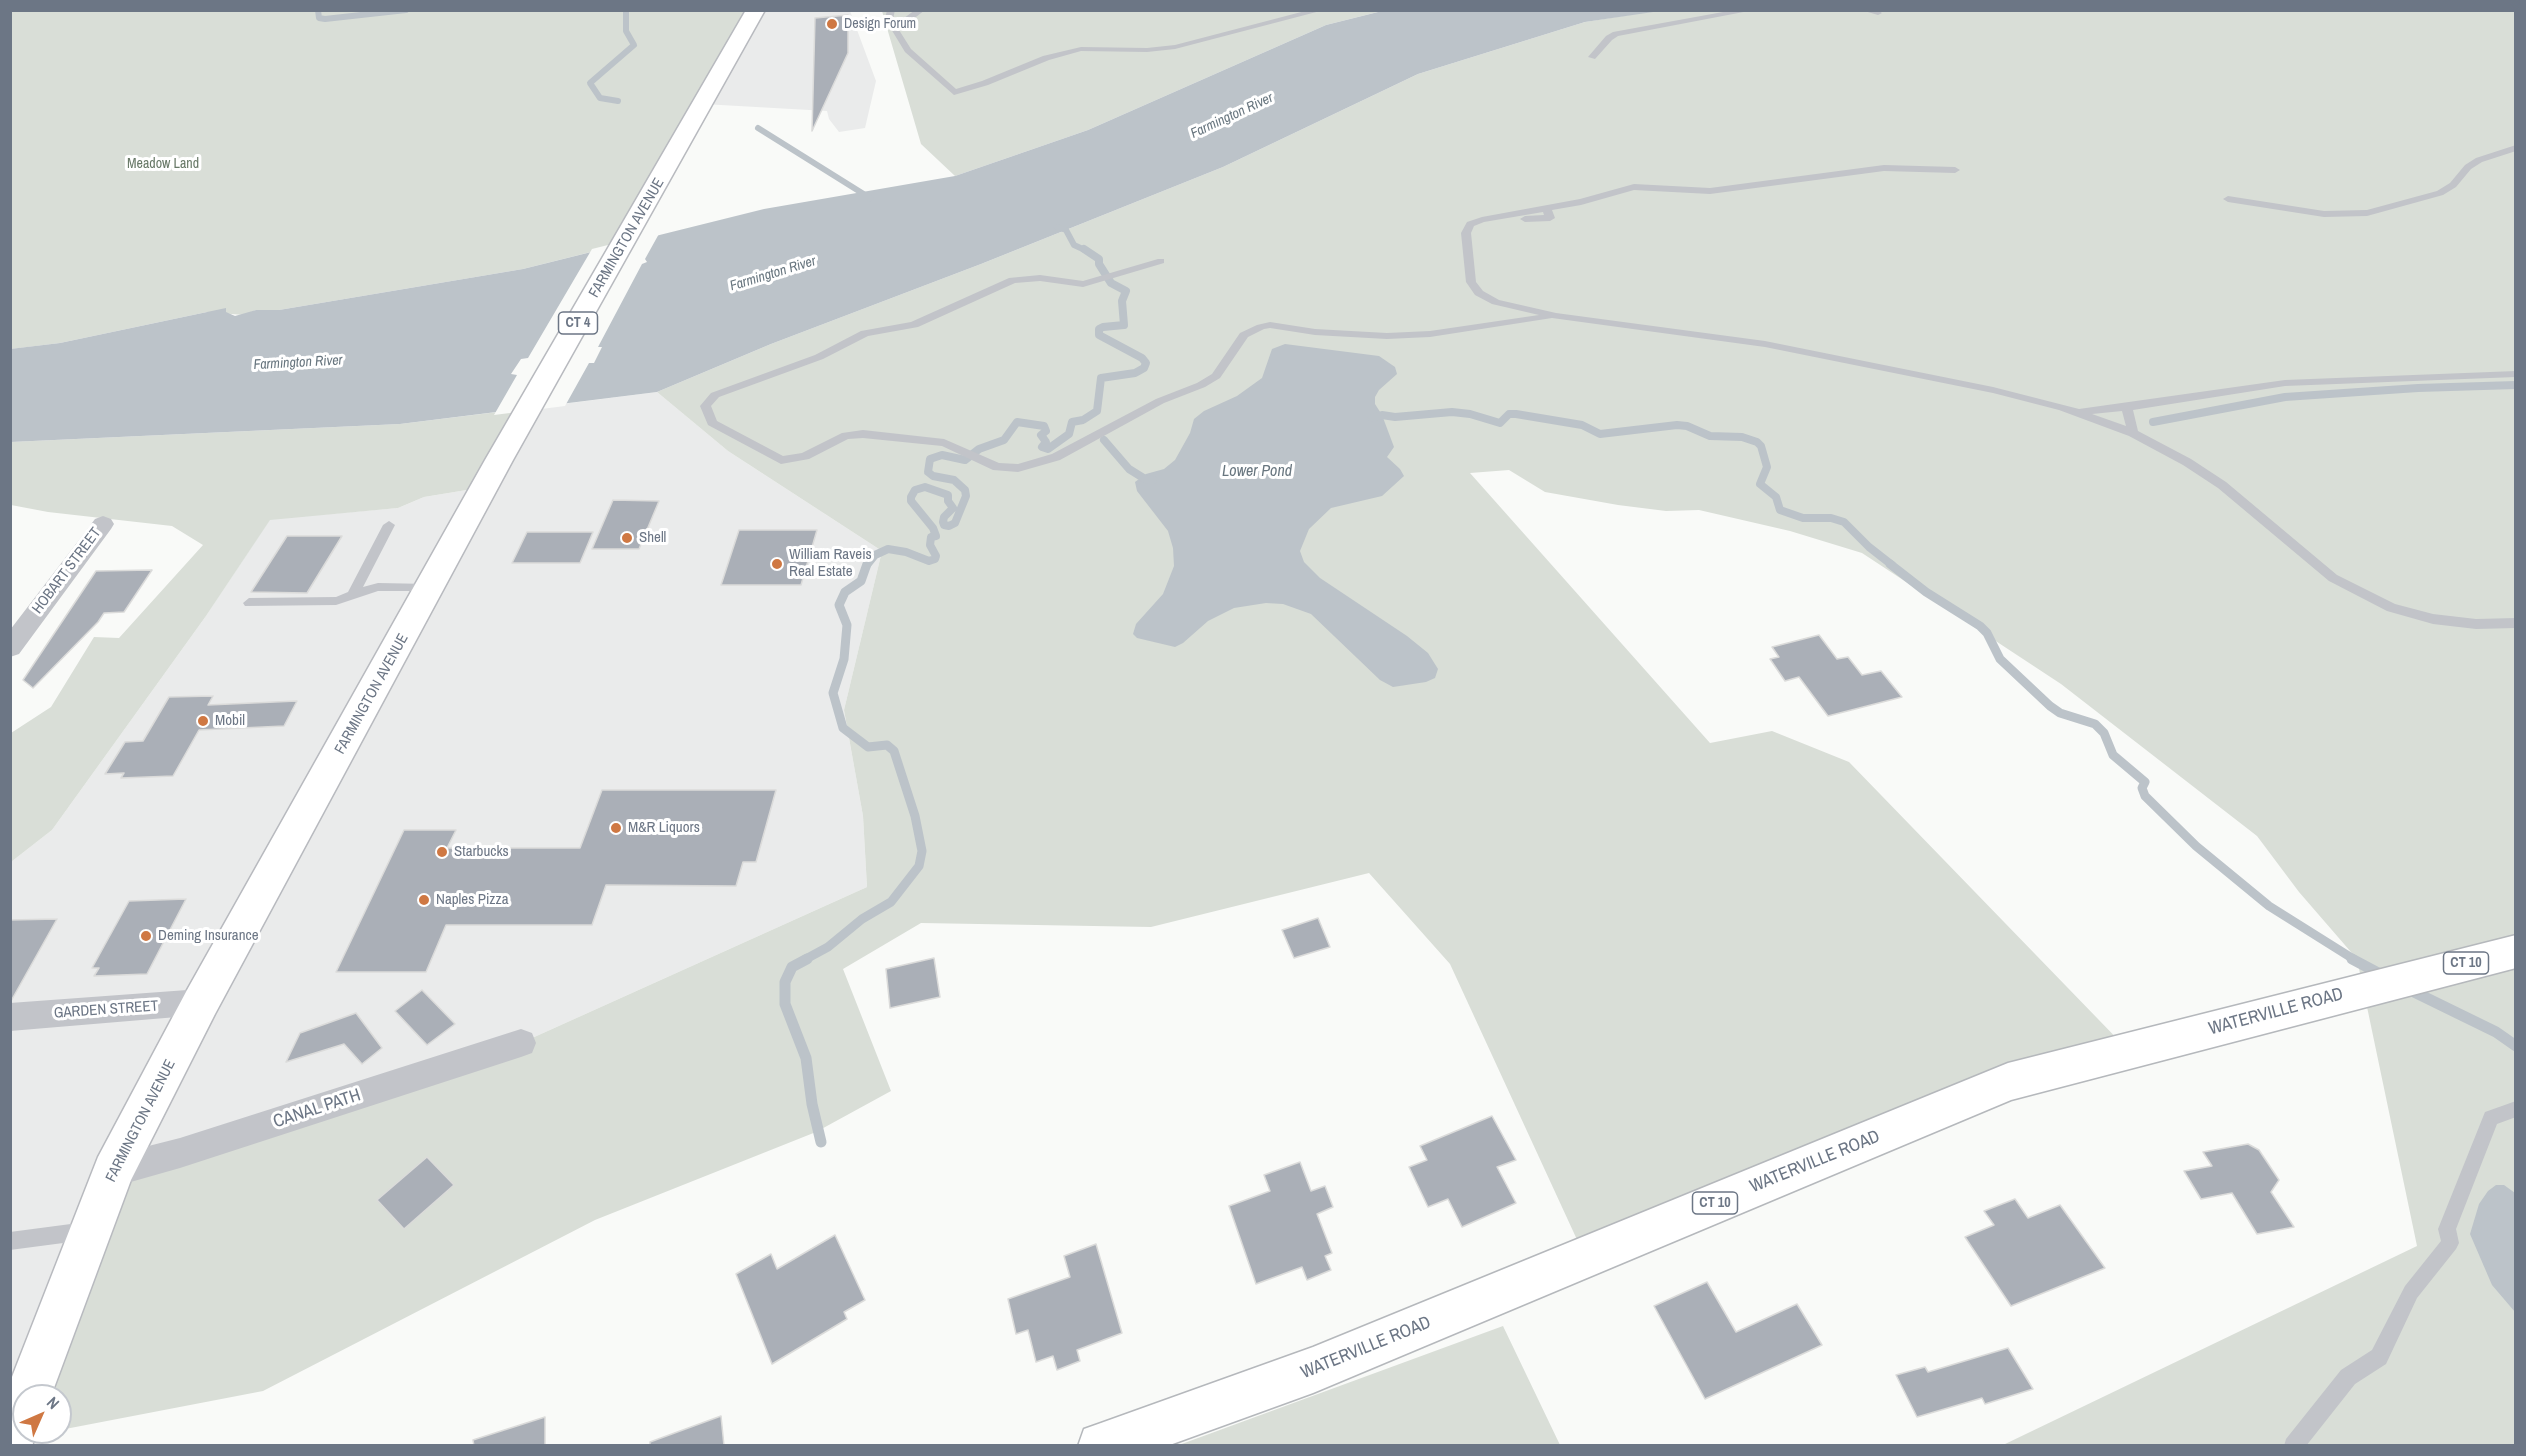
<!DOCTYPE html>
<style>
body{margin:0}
#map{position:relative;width:2526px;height:1456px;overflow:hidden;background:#f9faf8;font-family:"Archivo Narrow",sans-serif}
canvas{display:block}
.frame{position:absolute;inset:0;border:12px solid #6c7685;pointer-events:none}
.north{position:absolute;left:12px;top:1384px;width:60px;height:60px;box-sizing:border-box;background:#fff;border:2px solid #c4c8ce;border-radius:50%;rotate:45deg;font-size:16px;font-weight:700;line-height:24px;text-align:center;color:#6c7685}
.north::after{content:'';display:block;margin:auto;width:21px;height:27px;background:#cf7843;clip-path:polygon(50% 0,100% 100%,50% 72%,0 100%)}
</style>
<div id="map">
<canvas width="2526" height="1456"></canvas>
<div class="frame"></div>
<div class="north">N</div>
</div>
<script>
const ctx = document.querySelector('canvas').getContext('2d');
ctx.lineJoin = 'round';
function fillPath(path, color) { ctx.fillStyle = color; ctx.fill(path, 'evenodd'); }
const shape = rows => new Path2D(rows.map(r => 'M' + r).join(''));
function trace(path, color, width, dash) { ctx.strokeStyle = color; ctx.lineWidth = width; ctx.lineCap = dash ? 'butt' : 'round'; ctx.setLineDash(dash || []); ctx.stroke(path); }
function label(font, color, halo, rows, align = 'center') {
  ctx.font = font + ' "Archivo Narrow",sans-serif'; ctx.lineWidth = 6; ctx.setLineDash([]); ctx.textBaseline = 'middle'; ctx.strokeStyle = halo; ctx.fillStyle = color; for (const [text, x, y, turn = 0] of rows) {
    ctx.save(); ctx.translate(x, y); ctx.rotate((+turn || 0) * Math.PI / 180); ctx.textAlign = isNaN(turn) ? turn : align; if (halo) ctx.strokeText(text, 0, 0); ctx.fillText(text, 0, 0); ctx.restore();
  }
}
const built = shape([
 [756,11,850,11,876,81,865,128,839,132,829,119,827,111,703,104],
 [657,392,728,451,882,551,844,710,863,816,867,887,521,1043,24,1396,11,1442,11,862,52,830,206,616,270,519,398,508,424,497,485,487,530,408]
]);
const green = shape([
 [1660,10,2515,11,2515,1445,2003,1445,2417,1246,2357,959,2299,892,2257,836,2061,684,1862,553,1790,531,1699,510,1666,511,1618,505,1545,492,1509,470,1470,473,1710,743,1772,731,1849,762,2129,1051,1585,1257,1450,964,1369,873,1151,927,921,923,843,969,891,1091,816,1132,595,1220,263,1391,60,1430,60,1396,28,1396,113,1171,521,1043,867,887,863,816,844,710,882,551,728,451,657,392,771,344,981,264,1223,167,1418,74,1585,22],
 [10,11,756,11,623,244,523,269,279,310,256,310,244,315,207,312,60,343,11,349],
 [882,11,1382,11,1326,25,1088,130,955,176,921,144],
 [530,408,485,487,424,497,398,508,270,520,206,616,52,830,11,862,11,733,51,707,94,637,119,638,203,545,172,526,48,512,11,505,11,442,400,424],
 [1503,1326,1560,1445,1179,1445]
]);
const water = shape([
 [1382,11,1660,11,1585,22,1418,74,1223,167,981,264,771,344,657,392,400,424,11,442,10,349,60,343,226,308,226,312,235,316,256,310,279,310,523,269,764,209,955,176,1088,130,1326,25],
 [1285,344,1379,356,1395,367,1397,374,1379,390,1375,397,1375,404,1382,415,1394,447,1387,457,1400,469,1404,476,1382,496,1331,508,1309,529,1300,551,1304,562,1320,578,1407,636,1428,653,1438,669,1435,678,1426,682,1393,687,1380,680,1311,614,1283,604,1266,603,1234,608,1208,621,1183,643,1175,647,1137,638,1133,634,1136,624,1163,594,1174,566,1173,548,1168,531,1137,491,1135,482,1146,474,1164,469,1175,460,1190,433,1194,419,1204,411,1237,396,1262,378,1272,349],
 [2496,1185,2504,1185,2515,1193,2515,1312,2492,1285,2470,1234,2479,1204,2488,1191]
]);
const pier = shape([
 [660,232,645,259,647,262,642,264,598,347,602,347,594,363,589,363,565,406,494,415,517,375,511,374,521,359,528,358,592,249]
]);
const streamFar3 = shape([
 [318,10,319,18,325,19,406,10],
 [618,101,600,98,590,83,634,45,626,31,626,10],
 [758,128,870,198],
 [1057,227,1066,230,1074,245,1087,251]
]);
const streamFar2 = shape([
 [1372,418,1382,415,1395,417,1452,412,1470,414,1500,423,1509,414,1516,414,1582,425,1600,434,1677,425,1687,426,1710,436,1742,437,1757,442,1761,446,1767,467,1760,484,1776,497,1780,510,1803,518,1831,518,1844,522,1869,547,1892,565],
 [2153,422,2285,397,2418,388,2516,385],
 [1104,440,1129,469,1145,479,1153,480],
 [867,565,875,555,888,549,906,552,929,561,935,559,936,556,930,545,931,537,936,536,933,528,911,501,911,497,915,490,925,487,948,495,948,501,953,508,944,517,943,522,944,525,949,526,955,523,966,496,965,490,954,480,933,476,928,472,930,459,942,455,965,460,979,449,1004,440,1017,422,1044,426,1046,431,1041,435,1046,442,1042,447,1048,449,1069,434,1072,422,1083,420,1097,411,1101,378,1135,373,1144,368,1146,363,1142,358,1099,335,1099,329,1103,327,1124,325,1122,301,1126,291,1111,283,1099,264,1099,259,1084,249]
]);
const streamFar1 = shape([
 [1890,564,1926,592,1980,626,1987,633,2000,659,2050,706,2060,713,2095,724,2104,733,2113,755,2145,782,2142,788,2145,796,2196,846,2269,906,2355,960],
 [804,960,828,947,862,919,891,902,919,866,922,851,915,816,894,751,887,745,868,747,843,728,833,693,844,659,847,625,839,605,845,592,861,581,867,564]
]);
const stream = shape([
 [807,959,792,967,785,982,785,1004,806,1058,812,1104,821,1142],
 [2352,959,2384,976],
 [2406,988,2496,1032,2516,1046]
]);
const building = shape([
 [848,15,848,53,812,131,815,18,848,15],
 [613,500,659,501,639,549,592,549,613,500],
 [739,530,817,530,801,585,721,585,739,530],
 [527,532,593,532,580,563,512,563,527,532],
 [287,536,342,536,307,593,251,592,287,536],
 [152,570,124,612,104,613,98,622,33,688,23,680,96,571,152,570],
 [1819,635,1837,659,1848,657,1862,675,1881,671,1902,697,1828,716,1799,677,1785,681,1770,659,1779,657,1772,647,1819,635],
 [213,696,208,705,297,701,284,726,199,730,173,776,121,778,124,773,105,774,125,742,143,741,169,697,213,696],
 [602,790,776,790,756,862,743,862,736,886,606,885,592,925,446,925,426,972,336,972,404,830,456,830,447,848,580,848,602,790],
 [186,899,147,974,94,976,99,968,92,968,129,901,186,899],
 [1318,918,1330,947,1294,958,1282,930,1318,918],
 [57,919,11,1001,10,1001,10,920,57,919],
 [934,958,940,997,890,1008,886,969,934,958],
 [422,990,455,1024,427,1045,395,1011,422,990],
 [356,1013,382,1048,362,1064,344,1044,286,1062,300,1033,356,1013],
 [1492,1116,1516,1160,1497,1167,1516,1203,1462,1227,1448,1199,1428,1207,1409,1167,1427,1160,1420,1146,1492,1116],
 [2248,1144,2259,1150,2279,1180,2271,1192,2294,1227,2257,1234,2232,1193,2201,1199,2184,1171,2212,1166,2203,1152,2248,1144],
 [427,1157,454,1185,404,1229,377,1200,427,1157],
 [1300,1162,1311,1191,1325,1186,1333,1207,1317,1214,1332,1253,1325,1256,1331,1270,1307,1280,1302,1267,1256,1284,1229,1206,1270,1191,1264,1175,1300,1162],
 [2015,1199,2028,1218,2060,1205,2105,1268,2011,1306,1965,1237,1994,1225,1984,1211,2015,1199],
 [835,1235,865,1300,844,1312,847,1319,772,1364,736,1274,771,1254,777,1269,835,1235],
 [1096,1244,1122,1333,1077,1350,1080,1361,1057,1370,1053,1356,1036,1362,1028,1330,1016,1334,1008,1299,1070,1277,1064,1256,1096,1244],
 [1707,1282,1736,1332,1797,1304,1822,1345,1705,1399,1654,1306,1707,1282],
 [2008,1348,2033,1389,1985,1404,1982,1398,1917,1417,1896,1375,1925,1367,1928,1372,2008,1348],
 [721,1416,724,1446,650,1446,650,1442,721,1416],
 [545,1417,545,1446,474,1446,473,1440,545,1417]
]);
const lane = shape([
 [887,10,895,10,893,19,896,24,915,10,925,10,899,30,911,49,956,89,982,81,1043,56,1081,47,1147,48,1175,45,1309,10,1324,10,1175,49,1147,52,1081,51,1049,60,988,85,954,95,905,52,885,19,887,10],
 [1734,10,1754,10,1618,36,1612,40,1595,59,1588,57,1606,36,1613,32,1734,10],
 [1861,10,1877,10,1882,13,1878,15,1861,10],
 [2516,145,2516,151,2482,162,2471,169,2456,187,2443,195,2367,216,2324,217,2228,202,2223,199,2228,196,2324,211,2367,210,2437,191,2450,183,2465,165,2476,158,2516,145],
 [1884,165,1955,167,1960,170,1955,173,1884,171,1710,194,1634,190,1581,205,1552,210,1555,218,1550,221,1525,222,1520,219,1525,216,1544,215,1543,212,1484,222,1474,226,1471,233,1476,282,1483,291,1499,300,1556,313,1765,341,1993,387,2079,409,2285,380,2516,371,2516,377,2285,386,2133,410,2138,431,2191,459,2226,482,2337,575,2395,604,2433,614,2476,619,2516,618,2516,628,2476,629,2433,624,2387,611,2329,581,2218,488,2183,465,2129,436,2059,410,1993,393,1765,347,1552,318,1430,337,1387,339,1315,335,1270,328,1264,329,1248,337,1220,378,1205,387,1164,403,1060,460,1018,472,993,470,942,446,863,438,848,439,809,459,781,464,708,425,700,406,711,393,815,355,861,331,911,322,1009,278,1040,275,1083,281,1158,259,1164,259,1164,263,1083,287,1040,281,1015,283,918,327,868,336,823,359,719,397,711,406,717,421,783,456,802,453,842,433,863,430,944,439,999,463,1018,464,1052,454,1156,399,1197,383,1212,374,1240,333,1257,325,1270,322,1315,329,1387,333,1430,331,1539,315,1492,304,1475,295,1466,282,1461,233,1467,222,1482,217,1580,199,1634,184,1710,188,1884,165],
 [2122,411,2126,426,2092,414,2122,411],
 [389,521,395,525,363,587,378,583,430,584,434,585,436,588,434,591,378,591,336,605,245,606,243,603,249,598,336,597,348,592,383,525,389,521],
 [2516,1101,2516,1117,2497,1124,2456,1229,2459,1243,2456,1249,2417,1298,2386,1364,2355,1384,2306,1446,2284,1446,2286,1439,2341,1370,2372,1350,2405,1286,2441,1241,2438,1229,2485,1112,2516,1101],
 [86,1222,92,1225,95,1231,92,1237,86,1240,10,1250,10,1232,86,1222]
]);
const street = shape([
 [103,516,111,519,114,524,111,529,19,654,10,657,10,630,95,519,103,516],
 [201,989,211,993,216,1002,211,1011,201,1015,10,1031,10,1003,201,989],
 [521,1029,532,1033,536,1043,532,1053,521,1057,180,1168,113,1187,102,1182,97,1171,102,1160,113,1155,180,1138,521,1029]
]);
const primary = shape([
 [746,10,765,10,513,460,215,1014,131,1180,51,1396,24,1396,24,1432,37,1432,32,1446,10,1446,10,1382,98,1157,187,990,485,460,746,10]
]);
const highway = shape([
 [2516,935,2516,968,2011,1100,1313,1393,1167,1446,1078,1446,1084,1429,1101,1423,1313,1347,2008,1063,2516,935]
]);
const markers = [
 [832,24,6,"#cf7843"],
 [627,538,6,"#cf7843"],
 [777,564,6,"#cf7843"],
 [203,721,6,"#cf7843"],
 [616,828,6,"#cf7843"],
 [442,852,6,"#cf7843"],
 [424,900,6,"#cf7843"],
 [146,936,6,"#cf7843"]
];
const farPoinames = [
 ["Design Forum",844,24]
];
const farWaternames = [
 ["Farmington River",1232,116,-25],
 ["Farmington River",773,274,-17],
 ["Farmington River",298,363,-3]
];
const farParknames = [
 ["Meadow Land",163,164]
];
const shields = [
 [578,323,39],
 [2466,963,45],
 [1715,1203,45]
];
const shieldNames = [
 ["CT 4",578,323],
 ["CT 10",2466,963],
 ["CT 10",1715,1203]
];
const streetNames = [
 ["FARMINGTON AVENUE",627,238,-60],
 ["HOBART STREET",67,571,-53],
 ["FARMINGTON AVENUE",372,694,-61],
 ["GARDEN STREET",106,1010,-4],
 ["FARMINGTON AVENUE",141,1121,-63]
];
const poiNames = [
 ["Shell",639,538],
 ["William Raveis",789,555],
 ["Real Estate",789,572],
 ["Mobil",215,721],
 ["M&R Liquors",628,828],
 ["Starbucks",454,852],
 ["Naples Pizza",436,900],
 ["Deming Insurance",158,936]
];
const waterNames = [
 ["Lower Pond",1257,472]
];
const nearStreetnames = [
 ["WATERVILLE ROAD",2276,1012,-15],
 ["CANAL PATH",317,1109,-18],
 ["WATERVILLE ROAD",1815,1162,-22],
 ["WATERVILLE ROAD",1366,1348,-22]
];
fillPath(built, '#eaebeb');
fillPath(green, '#d9ded7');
fillPath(water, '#bcc3c9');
fillPath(pier, '#f9faf8');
trace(streamFar3, '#bcc3c9', 6);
trace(streamFar2, '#bcc3c9', 8);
trace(streamFar1, '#bcc3c9', 9);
trace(stream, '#bcc3c9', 11);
fillPath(building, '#aaafb7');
trace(building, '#dbdbda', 1.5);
trace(primary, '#b8babf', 3);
trace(highway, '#b5b8bc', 3);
fillPath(lane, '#c2c4c9');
fillPath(street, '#c2c4c9');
fillPath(primary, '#fff');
fillPath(highway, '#fff');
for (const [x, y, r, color] of markers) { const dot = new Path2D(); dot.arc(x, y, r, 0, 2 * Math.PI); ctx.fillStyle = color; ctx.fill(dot); trace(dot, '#fff', 2); }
label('14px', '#6c7685', '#fff', farPoinames, 'left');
label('italic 14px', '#68767f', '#fff', farWaternames);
label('14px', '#677866', '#fff', farParknames);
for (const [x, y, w] of shields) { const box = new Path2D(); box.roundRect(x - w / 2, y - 11, w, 22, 4.5); ctx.fillStyle = '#fff'; ctx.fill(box); trace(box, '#6c7685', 1.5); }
label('bold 14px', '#6c7685', null, shieldNames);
label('15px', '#6c7685', '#fff', streetNames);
label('15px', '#6c7685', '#fff', poiNames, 'left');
label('italic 16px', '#68767f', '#fff', waterNames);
label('18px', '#6c7685', '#fff', nearStreetnames);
</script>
